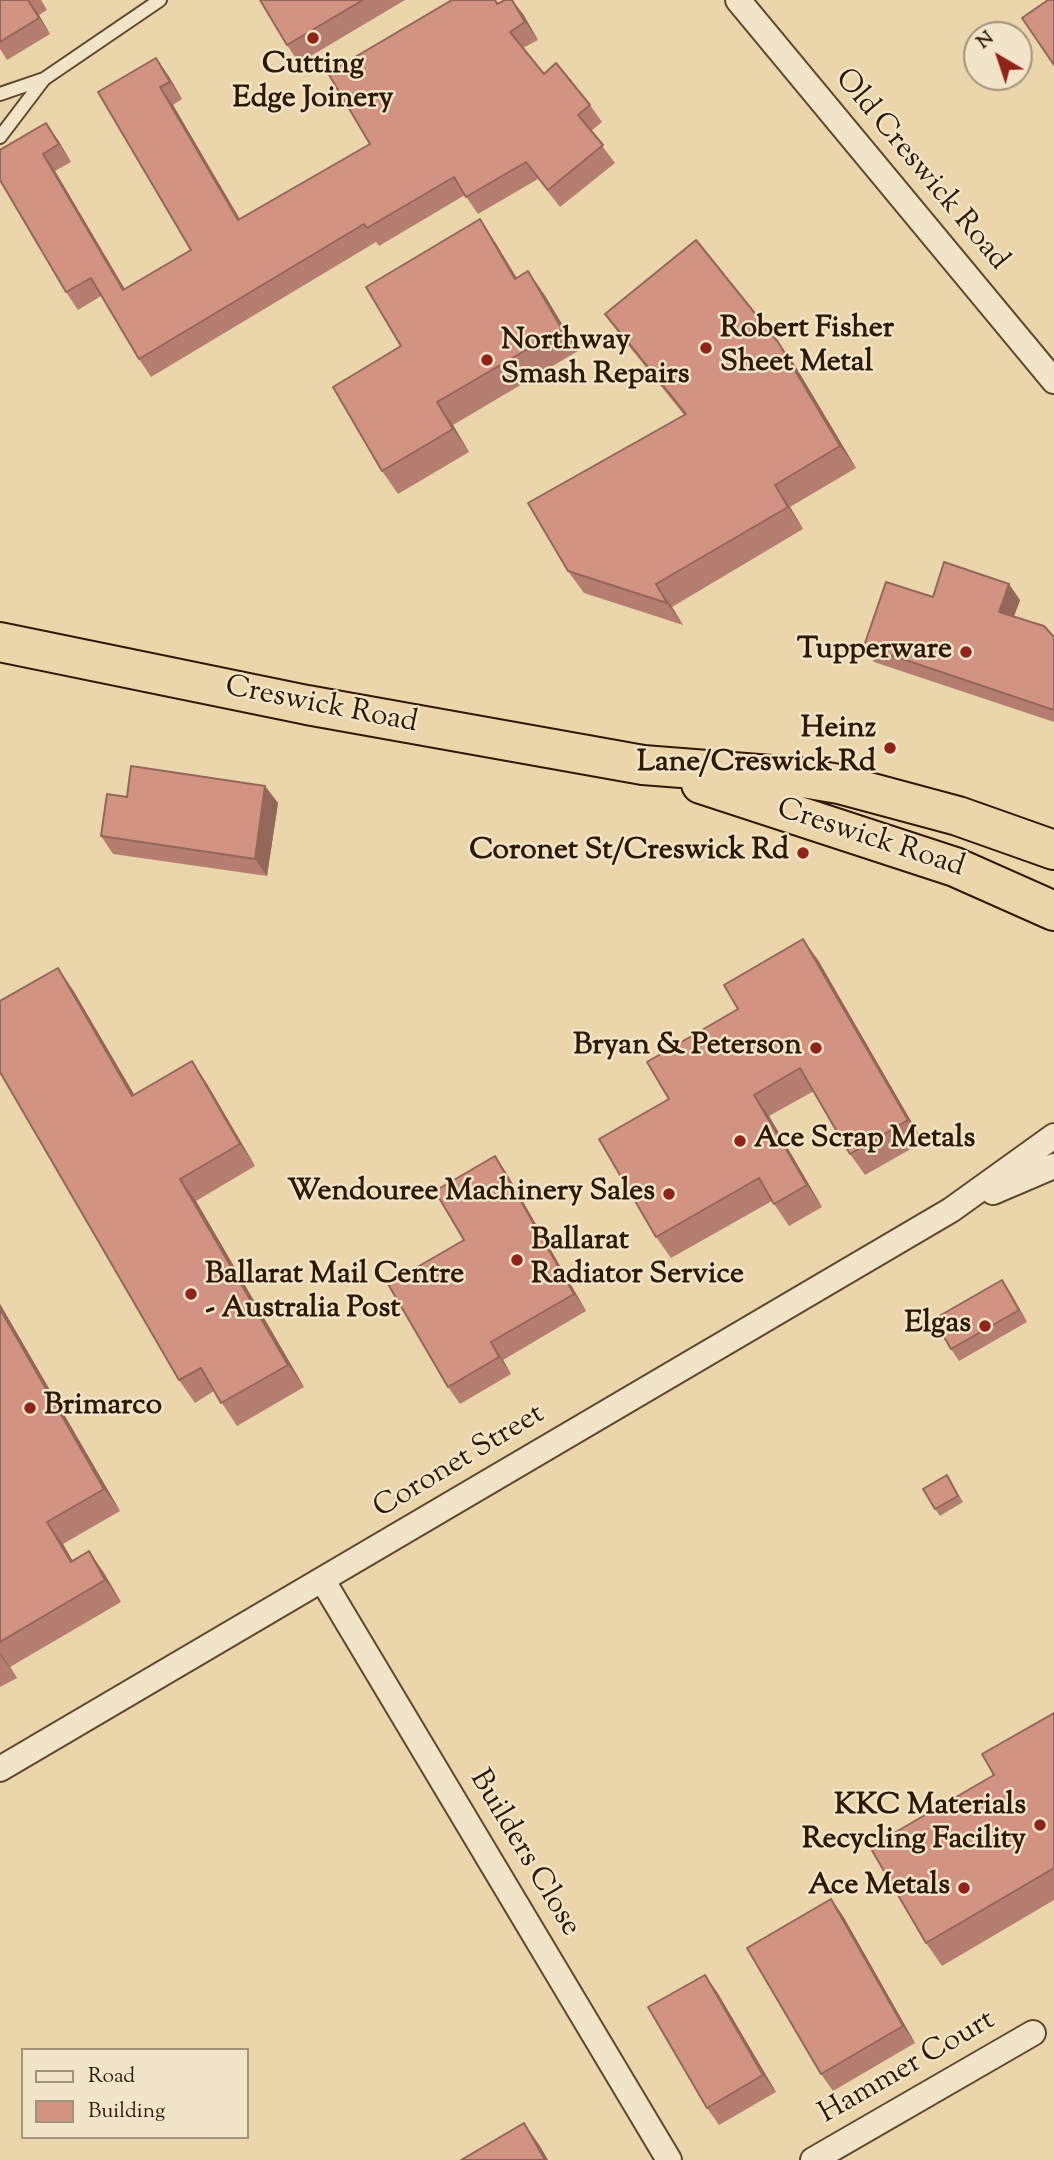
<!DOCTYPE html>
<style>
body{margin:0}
#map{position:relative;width:1054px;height:2160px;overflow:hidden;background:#ebd5ab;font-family:"Sorts Mill Goudy",serif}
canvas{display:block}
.legend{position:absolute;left:21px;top:2048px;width:228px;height:91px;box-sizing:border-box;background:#f2e4c8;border:2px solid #a4927a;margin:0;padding:9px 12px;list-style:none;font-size:21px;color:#2f1804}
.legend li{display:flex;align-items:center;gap:14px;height:35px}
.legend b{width:35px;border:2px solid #a4927a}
.north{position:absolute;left:963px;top:21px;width:70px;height:70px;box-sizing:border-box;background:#f2e4c8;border:2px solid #a4927a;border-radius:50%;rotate:321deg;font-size:19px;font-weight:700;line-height:28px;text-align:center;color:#2f1804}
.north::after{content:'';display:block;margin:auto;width:24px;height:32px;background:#8f2418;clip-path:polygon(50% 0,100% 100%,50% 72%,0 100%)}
</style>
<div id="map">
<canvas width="1054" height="2160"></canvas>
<ul class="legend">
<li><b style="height:9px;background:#f2e4c8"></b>Road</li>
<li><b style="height:19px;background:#d39382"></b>Building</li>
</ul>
<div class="north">N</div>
</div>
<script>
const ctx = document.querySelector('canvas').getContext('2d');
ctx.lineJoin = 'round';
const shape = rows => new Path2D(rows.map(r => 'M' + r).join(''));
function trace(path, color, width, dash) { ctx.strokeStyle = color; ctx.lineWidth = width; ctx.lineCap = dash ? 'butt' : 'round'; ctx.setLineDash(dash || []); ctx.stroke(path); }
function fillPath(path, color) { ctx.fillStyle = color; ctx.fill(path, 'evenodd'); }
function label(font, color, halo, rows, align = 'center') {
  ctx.font = font + ' "Sorts Mill Goudy",serif'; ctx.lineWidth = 5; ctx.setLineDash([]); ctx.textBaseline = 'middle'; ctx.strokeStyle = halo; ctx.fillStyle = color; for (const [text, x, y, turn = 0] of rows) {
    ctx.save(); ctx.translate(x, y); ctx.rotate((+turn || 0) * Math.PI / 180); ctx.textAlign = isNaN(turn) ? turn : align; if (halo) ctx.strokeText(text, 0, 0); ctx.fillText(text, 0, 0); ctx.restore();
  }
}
const service = shape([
 [0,94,44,79,160,0],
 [0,137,44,79]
]);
const minor = shape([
 [738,0,1054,381],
 [993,1192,1054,1166],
 [323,1581,669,2160],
 [0,1769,951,1210,1054,1136],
 [813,2160,1033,2033]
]);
const trunk = shape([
 [0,642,307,705,643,765,797,777,839,784,958,816,1054,850],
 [701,784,955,867,1054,911]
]);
const wall = shape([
 [0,0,41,0,47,10,39,15,50,34,7,60,0,49],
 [260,0,405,0,299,63,287,45],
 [452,0,496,0,499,4,523,14,538,40,523,48,544,74,590,105,602,122,591,131,615,163,560,207,538,179,478,214,465,195,379,246,376,242,151,377,139,359,101,296,78,310,66,292,0,180,58,140,71,162,55,171,125,289,191,250,98,92,168,75,182,99,173,105,240,219,370,144],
 [495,242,517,278,544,294,578,351,453,425,469,452,398,494,382,471,401,346],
 [605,314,778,342,794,364,856,468,790,507,803,529,672,607,683,625,584,593,568,571,684,415,621,336],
 [933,597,1020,600,1014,616,1054,637,1054,722,874,662,864,646],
 [265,786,278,803,267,876,113,854,101,836],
 [818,960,923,1142,865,1175,850,1154,814,1091,769,1116,822,1207,789,1226,772,1201,671,1258,656,1237,738,1009],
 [73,990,134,1095,192,1061,207,1084,255,1166,196,1201,304,1387,237,1426,214,1391,195,1403,179,1380],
 [495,1156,507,1174,586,1311,503,1360,511,1374,460,1404,448,1387,464,1240],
 [1010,1292,1027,1322,959,1361,951,1349],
 [0,1304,120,1511,63,1544,72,1560,89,1551,104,1573,121,1602,10,1667,17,1678,0,1687],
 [947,1475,963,1502,940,1516,935,1509],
 [1054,1713,1054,1900,942,1966,926,1943,994,1775],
 [831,1899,843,1916,915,2043,833,2091,821,2074],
 [717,1992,776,2092,719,2125,707,2108]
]);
const shadedWall = shape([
 [28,0,39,15,50,34,39,18],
 [512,0,523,14,538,40,525,22],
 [156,58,168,75,182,99,170,82],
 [160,87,173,105,250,237,238,220],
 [46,123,58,140,71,162,59,144],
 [43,154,55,171,135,307,123,290],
 [480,219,495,242,530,301,515,279],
 [528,271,544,294,578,351,562,329],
 [778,342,794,364,856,468,840,446],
 [437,402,453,425,469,452,453,429],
 [775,485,790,507,803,529,788,507],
 [656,584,672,607,683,625,667,603],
 [1009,584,1020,600,1010,627,999,612],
 [265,786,278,803,267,876,255,859],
 [803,939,818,960,923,1142,908,1120],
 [58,968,73,990,148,1118,132,1096],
 [192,1061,207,1084,255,1166,240,1144],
 [754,1095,769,1116,822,1207,807,1185],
 [495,1156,507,1174,586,1311,574,1294],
 [180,1179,196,1201,304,1387,288,1365],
 [1002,1280,1010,1292,1027,1322,1019,1310],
 [0,1304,120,1511,104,1489,0,1309],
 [491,1342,503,1360,511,1374,499,1357],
 [47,1522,63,1544,86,1584,71,1562],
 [89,1551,104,1573,121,1602,105,1580],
 [0,1652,10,1667,17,1678,1,1656],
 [831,1899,843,1916,915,2043,903,2026],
 [705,1975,717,1992,776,2092,763,2075],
 [524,2123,540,2146,548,2160,545,2160]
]);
const building = shape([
 [0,0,28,0,39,18,0,42,0,0],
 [260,0,363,0,287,45,260,0],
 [452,0,495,0,497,4,505,0,512,0,525,22,510,32,544,74,556,63,590,105,578,115,603,145,548,190,526,162,466,197,454,177,367,228,364,224,139,359,91,278,66,292,0,180,0,150,46,123,59,144,43,154,123,290,191,250,98,92,156,58,170,82,160,87,238,220,370,144,328,73,452,0],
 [1048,0,1054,0,1054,65,1022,18,1048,0],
 [480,219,515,279,528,271,562,329,437,402,453,429,382,471,333,387,401,346,366,287,480,219],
 [696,240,778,342,840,446,775,485,788,507,656,584,667,603,568,571,528,503,686,414,605,314,696,240],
 [944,562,1009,584,999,612,1044,626,1054,637,1054,710,864,646,886,582,933,597,944,562],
 [131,766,265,786,255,859,101,836,107,794,127,797,131,766],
 [803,939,908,1120,850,1154,800,1068,754,1095,807,1185,774,1204,759,1178,656,1237,599,1139,669,1099,647,1062,738,1009,724,985,803,939],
 [58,968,132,1096,192,1061,240,1144,180,1179,288,1365,221,1403,201,1368,179,1380,0,1072,0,1001,58,968],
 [495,1156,574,1294,491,1342,499,1357,448,1387,388,1284,464,1240,435,1191,495,1156],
 [1002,1280,1019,1310,951,1349,934,1319,1002,1280],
 [0,1309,104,1489,47,1522,71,1562,89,1551,105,1580,0,1642,0,1309],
 [947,1475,958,1496,935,1509,923,1489,947,1475],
 [1054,1713,1054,1868,926,1943,870,1847,994,1775,982,1754,1054,1713],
 [831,1899,903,2026,821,2074,747,1948,831,1899],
 [705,1975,763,2075,707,2108,648,2007,705,1975],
 [524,2123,545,2160,461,2160,524,2123]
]);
const markers = [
 [313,38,7,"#8f2418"],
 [706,348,7,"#8f2418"],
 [487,360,7,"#8f2418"],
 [966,652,7,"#8f2418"],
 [890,748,7,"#8f2418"],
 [803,853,7,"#8f2418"],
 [816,1048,7,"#8f2418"],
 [740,1141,7,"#8f2418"],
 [669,1194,7,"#8f2418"],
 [517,1260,7,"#8f2418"],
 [191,1294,7,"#8f2418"],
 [985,1326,7,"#8f2418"],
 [30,1408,7,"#8f2418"],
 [1040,1825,7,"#8f2418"],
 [964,1888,7,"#8f2418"]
];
const poiNames = [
 ["Cutting",313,67,"center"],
 ["Edge Joinery",313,101,"center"],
 ["Robert Fisher",720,331,"left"],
 ["Sheet Metal",720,365,"left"],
 ["Northway",501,343,"left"],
 ["Smash Repairs",501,377,"left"],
 ["Tupperware",952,652],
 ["Heinz",876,731],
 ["Lane/Creswick Rd",876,765],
 ["Coronet St/Creswick Rd",789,853],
 ["Bryan & Peterson",802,1048],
 ["Ace Scrap Metals",754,1141,"left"],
 ["Wendouree Machinery Sales",655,1194],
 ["Ballarat",531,1243,"left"],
 ["Radiator Service",531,1277,"left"],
 ["Ballarat Mail Centre",205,1277,"left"],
 ["- Australia Post",205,1311,"left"],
 ["Elgas",971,1326],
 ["Brimarco",44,1408,"left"],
 ["KKC Materials",1026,1808],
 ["Recycling Facility",1026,1842],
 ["Ace Metals",950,1888]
];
const streetNames = [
 ["Old Creswick Road",920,171,50],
 ["Creswick Road",321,707,11],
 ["Creswick Road",870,840,18],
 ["Coronet Street",460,1463,-31],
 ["Builders Close",523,1854,59],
 ["Hammer Court",908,2069,-30]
];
trace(service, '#5e472e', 16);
trace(minor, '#5e472e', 28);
trace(trunk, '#2f1804', 42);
trace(service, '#f2e4c8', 12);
trace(minor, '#f2e4c8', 24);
trace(trunk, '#ebd5ab', 38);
fillPath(wall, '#b57e70');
fillPath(shadedWall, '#94675b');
fillPath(building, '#d39382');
trace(building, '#94675b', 2);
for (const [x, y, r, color] of markers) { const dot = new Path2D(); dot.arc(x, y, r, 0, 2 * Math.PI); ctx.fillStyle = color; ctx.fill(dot); trace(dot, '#f2e4c8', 2.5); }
label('bold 30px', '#2f1804', '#f2e4c8', poiNames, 'right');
label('30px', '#2f1804', '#f2e4c8', streetNames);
</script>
